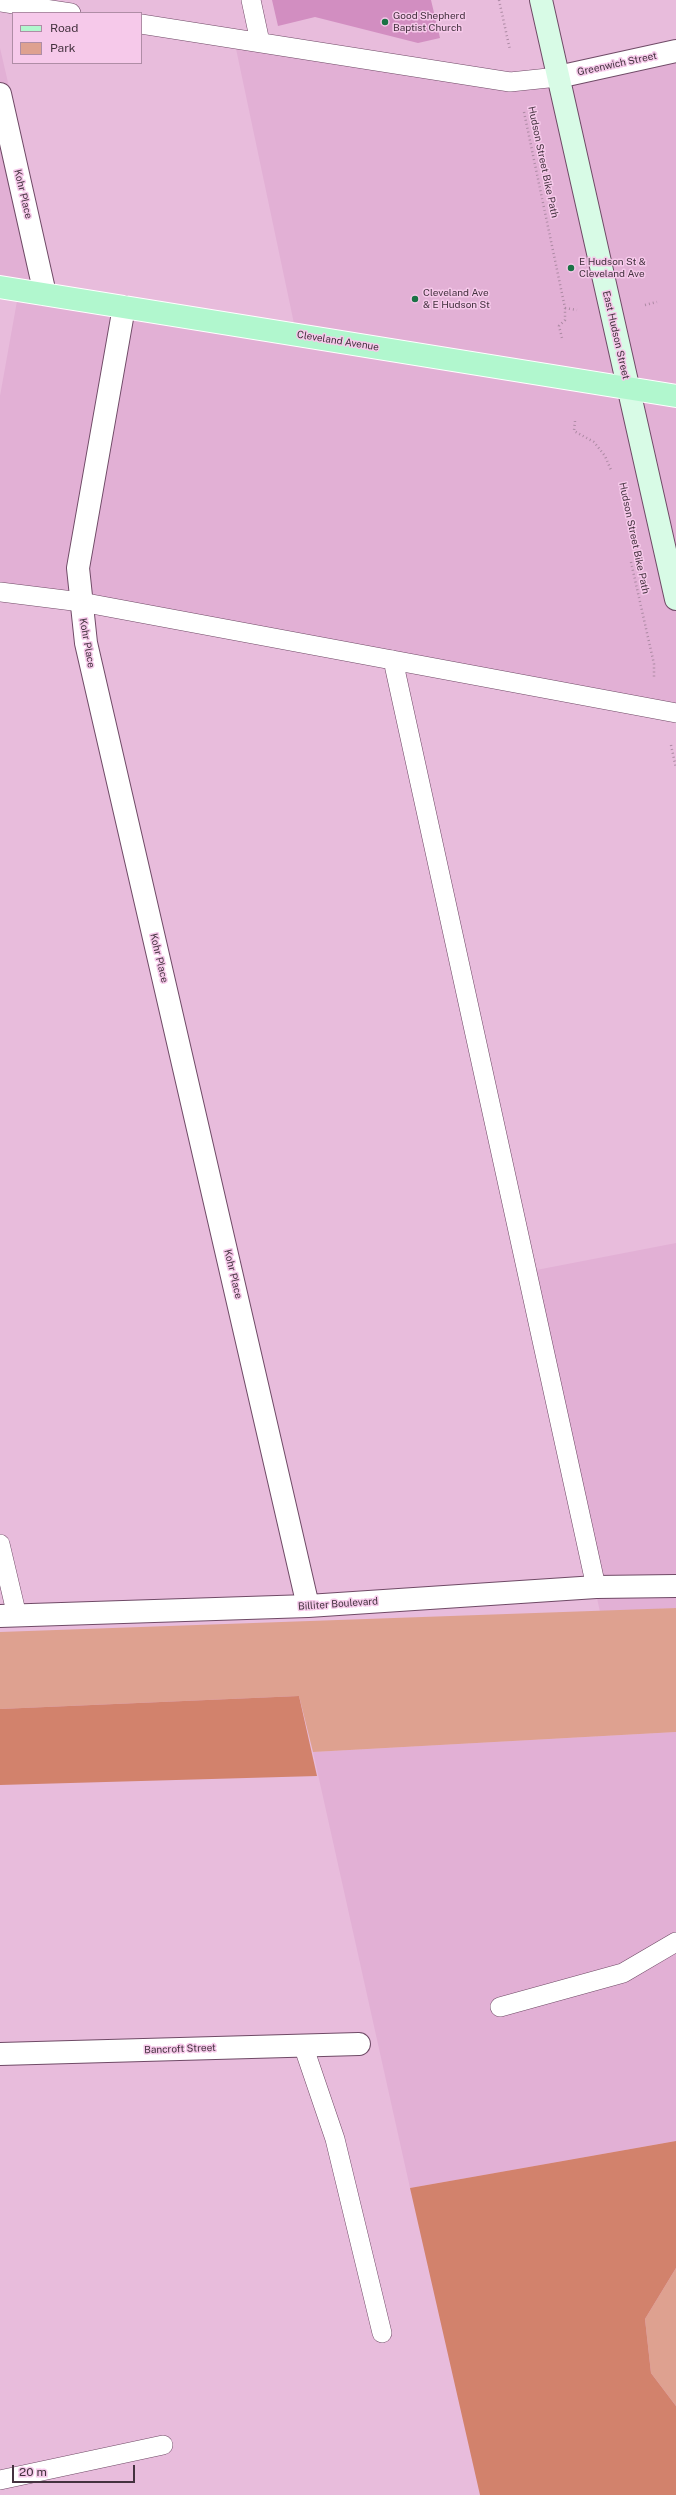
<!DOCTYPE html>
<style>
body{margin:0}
#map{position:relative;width:676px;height:2495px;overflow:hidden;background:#e8bcdc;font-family:"Public Sans",sans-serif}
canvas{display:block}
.legend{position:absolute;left:12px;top:12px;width:130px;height:52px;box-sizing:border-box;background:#f6c9ea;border:1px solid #af8da6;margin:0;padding:5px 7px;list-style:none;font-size:12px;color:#44323f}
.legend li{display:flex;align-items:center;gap:8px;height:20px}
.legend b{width:20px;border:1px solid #af8da6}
.scale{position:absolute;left:12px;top:2465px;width:123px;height:18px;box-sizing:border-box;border:2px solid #44323f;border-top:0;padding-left:5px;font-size:12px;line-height:14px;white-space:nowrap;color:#44323f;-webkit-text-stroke:3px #f6c9ea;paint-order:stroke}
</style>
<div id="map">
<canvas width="676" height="2495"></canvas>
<ul class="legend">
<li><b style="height:5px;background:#b1f7ce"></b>Road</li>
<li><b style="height:11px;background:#dea190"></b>Park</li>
</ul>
<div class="scale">20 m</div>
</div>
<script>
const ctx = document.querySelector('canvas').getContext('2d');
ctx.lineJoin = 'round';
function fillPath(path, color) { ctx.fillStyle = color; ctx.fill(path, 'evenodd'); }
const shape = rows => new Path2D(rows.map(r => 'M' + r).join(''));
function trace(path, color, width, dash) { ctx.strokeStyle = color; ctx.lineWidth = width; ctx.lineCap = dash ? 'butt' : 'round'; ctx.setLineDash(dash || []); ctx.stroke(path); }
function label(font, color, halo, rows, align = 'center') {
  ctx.font = font + ' "Public Sans",sans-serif'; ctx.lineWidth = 3; ctx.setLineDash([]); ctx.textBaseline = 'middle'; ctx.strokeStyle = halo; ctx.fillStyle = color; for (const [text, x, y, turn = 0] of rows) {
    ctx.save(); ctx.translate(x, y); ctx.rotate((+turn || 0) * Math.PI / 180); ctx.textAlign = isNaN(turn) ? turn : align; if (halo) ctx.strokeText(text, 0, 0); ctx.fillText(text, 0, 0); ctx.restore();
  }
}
const built = shape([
 [235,44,555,81,676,54,676,710,0,596,0,396,19,290,0,287,0,48,57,294,296,333],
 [676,1243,676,1608,600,1612,526,1272],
 [676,1732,676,2141,410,2188,313,1752]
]);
const green = shape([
 [676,1608,676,1732,313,1752,299,1696,0,1709,0,1632],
 [676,2268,676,2406,651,2373,645,2319]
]);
const forest = shape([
 [299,1696,317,1776,0,1785,0,1709],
 [676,2141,676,2268,645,2319,651,2373,676,2406,676,2495,480,2495,410,2188]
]);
const building = shape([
 [272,0,431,0,440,38,418,43,315,17,278,26]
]);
const path = shape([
 [499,0,510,50],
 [524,112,565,308,565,320,559,326,562,338],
 [645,305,657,302],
 [565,308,577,310],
 [575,421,574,431,594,442,605,456,611,470],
 [631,562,654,664,654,677],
 [671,745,676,768]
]);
const lane = shape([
 [251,0,260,42],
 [0,2,71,13],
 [141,24,510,82,558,77],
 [0,592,81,602,676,713],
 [393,660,596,1587],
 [0,1544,17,1616],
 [500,2007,623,1973,676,1942],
 [303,2045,335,2139,382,2333],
 [0,2480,163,2445]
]);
const street = shape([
 [558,77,676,51],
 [0,94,45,294],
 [124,307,78,568,86,643,308,1606],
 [0,1616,308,1606,596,1587,676,1586],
 [0,2054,359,2044]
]);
const secondary = shape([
 [541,0,676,599]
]);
const primary = shape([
 [0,287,676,396]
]);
const markers = [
 [385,22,4,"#1a7245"],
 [571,268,4,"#1a7245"],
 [415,299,4,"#1a7245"]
];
const poiNames = [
 ["Good Shepherd",393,16],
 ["Baptist Church",393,28],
 ["E Hudson St &",579,262],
 ["Cleveland Ave",579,274],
 ["Cleveland Ave",423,293],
 ["& E Hudson St",423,305]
];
const streetNames = [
 ["Greenwich Street",617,64,-12],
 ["Hudson Street Bike Path",543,162,78],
 ["Kohr Place",23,194,77],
 ["East Hudson Street",616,335,77],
 ["Cleveland Avenue",338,341,9],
 ["Hudson Street Bike Path",634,538,78],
 ["Kohr Place",87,643,80],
 ["Kohr Place",159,958,77],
 ["Kohr Place",233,1274,77],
 ["Billiter Boulevard",338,1604,-4],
 ["Bancroft Street",180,2049,-2]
];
fillPath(built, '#e2b0d5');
fillPath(green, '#dea190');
fillPath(forest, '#d2826c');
fillPath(building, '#d28ec1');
trace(lane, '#6f4a66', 20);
trace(street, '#6f4a66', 24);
trace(secondary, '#6f4a66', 24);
trace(primary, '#fff', 24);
trace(path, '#ad8aa4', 2.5, [1, 3]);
trace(lane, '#fff', 19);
trace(street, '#fff', 22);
trace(secondary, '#d8fbe6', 22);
trace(primary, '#b1f7ce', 22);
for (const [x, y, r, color] of markers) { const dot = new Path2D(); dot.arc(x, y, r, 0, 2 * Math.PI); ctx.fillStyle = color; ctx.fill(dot); trace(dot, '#f6c9ea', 1.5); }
label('10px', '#44323f', '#f6c9ea', poiNames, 'left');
label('10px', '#44323f', '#f6c9ea', streetNames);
</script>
